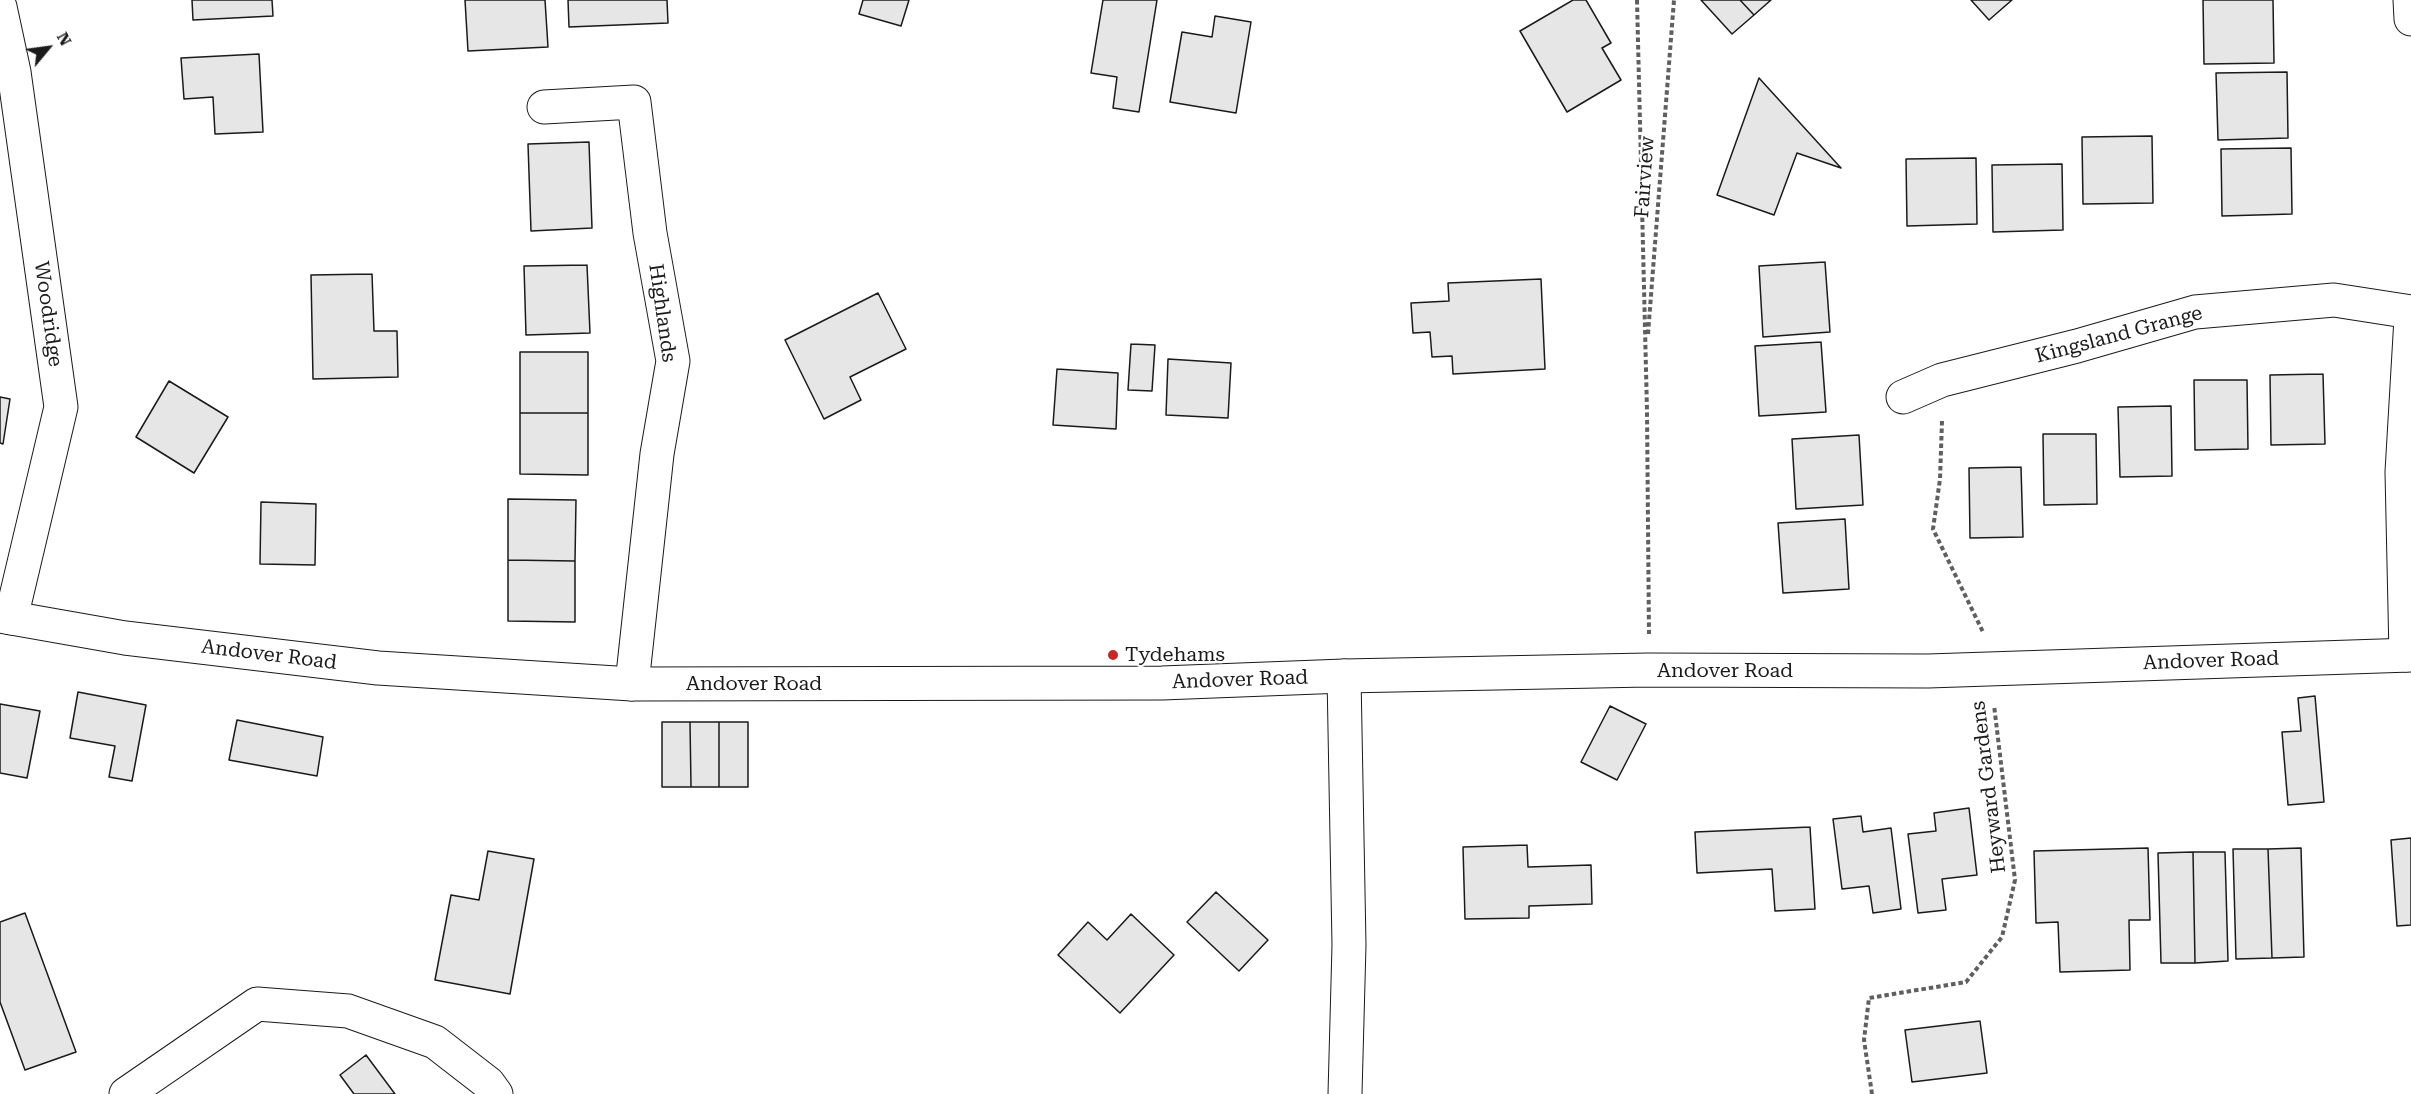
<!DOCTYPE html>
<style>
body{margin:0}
#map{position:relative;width:2411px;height:1094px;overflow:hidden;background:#fff;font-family:"Roboto Serif",serif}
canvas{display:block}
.north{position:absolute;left:18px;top:18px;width:60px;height:60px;-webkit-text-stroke:4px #fff;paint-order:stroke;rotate:61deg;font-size:16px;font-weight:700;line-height:24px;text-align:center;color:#1a1a1a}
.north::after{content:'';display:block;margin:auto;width:21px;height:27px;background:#1a1a1a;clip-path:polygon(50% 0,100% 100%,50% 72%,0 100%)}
</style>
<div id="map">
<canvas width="2411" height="1094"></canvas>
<div class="north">N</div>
</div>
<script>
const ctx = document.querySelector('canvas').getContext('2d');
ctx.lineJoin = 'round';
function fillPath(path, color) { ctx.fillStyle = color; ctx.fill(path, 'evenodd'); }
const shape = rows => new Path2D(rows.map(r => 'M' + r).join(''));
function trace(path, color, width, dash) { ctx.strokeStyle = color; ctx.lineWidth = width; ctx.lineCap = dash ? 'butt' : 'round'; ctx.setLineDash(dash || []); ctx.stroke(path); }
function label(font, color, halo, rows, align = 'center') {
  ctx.font = font + ' "Roboto Serif",serif'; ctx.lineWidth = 4.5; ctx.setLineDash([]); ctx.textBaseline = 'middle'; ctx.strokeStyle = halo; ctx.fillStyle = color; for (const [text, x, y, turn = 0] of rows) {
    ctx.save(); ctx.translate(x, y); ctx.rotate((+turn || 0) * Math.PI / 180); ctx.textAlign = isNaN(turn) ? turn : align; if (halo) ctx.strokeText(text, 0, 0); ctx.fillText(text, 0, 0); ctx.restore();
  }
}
const building = shape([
 [192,0,272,0,273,16,193,20,192,0],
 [465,0,545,0,548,47,468,51,465,0],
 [568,0,667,0,668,23,569,27,568,0],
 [863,0,909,0,901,26,859,14,863,0],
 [1103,0,1157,0,1139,112,1113,108,1117,77,1091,73,1103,0],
 [1573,0,1586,0,1611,43,1602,48,1621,80,1567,112,1520,31,1573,0],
 [1701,0,1740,0,1754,15,1732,34,1701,0],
 [1740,0,1771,0,1754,15,1740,0],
 [1971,0,2012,0,1989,20,1971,0],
 [2203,0,2273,0,2274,63,2204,64,2203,0],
 [1215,16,1251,22,1236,113,1170,102,1182,32,1212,37,1215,16],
 [259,54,263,132,215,134,213,97,184,99,181,58,259,54],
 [2287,72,2288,138,2218,140,2216,73,2287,72],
 [1759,78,1841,168,1797,153,1774,215,1717,195,1759,78],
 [2152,136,2153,203,2083,204,2082,137,2152,136],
 [589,142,592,228,531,231,528,144,589,142],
 [2291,148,2292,214,2222,216,2221,149,2291,148],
 [1976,158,1977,224,1907,226,1906,159,1976,158],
 [2062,164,2063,230,1993,232,1992,165,2062,164],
 [1825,262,1830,332,1763,337,1759,266,1825,262],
 [587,265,590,333,526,335,524,266,587,265],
 [372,274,374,331,397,331,398,377,313,379,311,275,372,274],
 [1541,279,1545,369,1453,374,1452,356,1432,357,1430,332,1413,333,1411,303,1449,301,1448,283,1541,279],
 [878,293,906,349,850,377,861,400,824,419,785,340,878,293],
 [1821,342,1826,412,1759,416,1755,346,1821,342],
 [1131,344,1155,345,1152,391,1128,390,1131,344],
 [520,352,588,352,588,413,520,413,520,352],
 [1168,359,1231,363,1228,418,1166,415,1168,359],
 [1057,369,1118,373,1116,429,1053,425,1057,369],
 [2323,374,2325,444,2271,445,2270,375,2323,374],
 [2194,380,2247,380,2248,449,2195,450,2194,380],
 [169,381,228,417,194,473,136,437,169,381],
 [0,397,10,399,3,444,0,443,0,397],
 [2171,406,2172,476,2120,477,2118,407,2171,406],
 [520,413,588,413,588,475,520,474,520,413],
 [2043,434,2096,434,2097,504,2044,505,2043,434],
 [1859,435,1863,505,1796,509,1792,439,1859,435],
 [2021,467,2023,537,1970,538,1969,468,2021,467],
 [508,499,576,500,575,561,508,560,508,499],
 [261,502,316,504,315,565,260,564,261,502],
 [1845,519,1849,589,1783,593,1778,523,1845,519],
 [508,560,575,561,575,622,508,621,508,560],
 [78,692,146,705,132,781,109,777,115,746,70,738,78,692],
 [2315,696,2324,802,2288,805,2282,732,2301,731,2298,698,2315,696],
 [0,704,40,711,27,778,0,773,0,704],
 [1610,706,1646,724,1617,780,1581,762,1610,706],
 [237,720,323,737,317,776,229,760,237,720],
 [662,722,690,722,691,787,662,787,662,722],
 [690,722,719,722,719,787,691,787,690,722],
 [719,722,748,722,748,787,719,787,719,722],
 [1969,808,1977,875,1942,879,1946,910,1918,913,1908,834,1936,831,1934,813,1969,808],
 [1861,816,1863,832,1891,828,1901,909,1873,913,1869,886,1842,889,1833,819,1861,816],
 [1810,827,1815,909,1775,911,1772,869,1697,873,1695,832,1810,827],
 [2411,838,2411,925,2397,926,2391,840,2411,838],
 [1527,845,1528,867,1591,865,1592,904,1529,906,1529,918,1465,919,1463,847,1527,845],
 [2148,848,2150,920,2129,920,2130,970,2060,972,2058,922,2036,923,2034,851,2148,848],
 [2301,848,2304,957,2272,958,2268,849,2301,848],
 [2233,849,2268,849,2272,958,2236,959,2233,849],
 [488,851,534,859,510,994,435,980,451,895,479,900,488,851],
 [2193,852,2225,852,2228,961,2195,963,2193,852],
 [2193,852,2195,963,2161,963,2158,853,2193,852],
 [1216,892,1268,940,1239,971,1187,922,1216,892],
 [25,913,76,1052,25,1070,0,1002,0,922,25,913],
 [1131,914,1174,955,1120,1013,1058,955,1088,922,1107,940,1131,914],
 [1980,1021,1987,1073,1912,1082,1905,1030,1980,1021],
 [366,1055,395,1094,354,1094,340,1075,366,1055]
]);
const path = shape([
 [1637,0,1647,411,1649,634],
 [1648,334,1674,0],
 [1942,421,1940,479,1933,529,1983,632],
 [1872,1094,1864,1040,1869,998,1966,982,2002,937,2015,880,1994,705]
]);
const street = shape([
 [2410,0,2411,19],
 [0,7,14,72,61,407,11,618],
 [544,107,634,102,650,233,673,361,657,454,632,684],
 [1903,397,1942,380,2077,346,2195,312,2334,300,2411,312],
 [2406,655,2402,472,2411,318],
 [1344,676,1349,945,1345,1094],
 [126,1094,257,1004,348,1011,435,1042,488,1083,496,1094]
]);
const primary = shape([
 [0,616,125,638,378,668,632,684,1162,683,1344,676,1648,670,1928,671,2411,655]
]);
const markers = [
 [1113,655,6,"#c62828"]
];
const streetNames = [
 ["Fairview",1645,177,-86],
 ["Highlands",662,313,82],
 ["Woodridge",48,314,82],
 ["Kingsland Grange",2119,335,-15],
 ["Andover Road",269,655,7],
 ["Andover Road",2211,661,-2],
 ["Andover Road",1725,671],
 ["Andover Road",1240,680,-2],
 ["Andover Road",754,684],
 ["Heyward Gardens",1989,787,-97]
];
const poiNames = [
 ["Tydehams",1125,655]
];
fillPath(building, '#e6e6e6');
trace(building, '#1a1a1a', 1.5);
trace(street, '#1a1a1a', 35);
trace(primary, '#1a1a1a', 35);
trace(path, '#5f5f5f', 4, [4.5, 3]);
trace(street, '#fff', 33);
trace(primary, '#fff', 33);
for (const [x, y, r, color] of markers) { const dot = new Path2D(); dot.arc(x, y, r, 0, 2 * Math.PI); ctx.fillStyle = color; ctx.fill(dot); trace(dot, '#fff', 2); }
label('20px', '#1a1a1a', '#fff', streetNames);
label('20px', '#1a1a1a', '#fff', poiNames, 'left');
</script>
